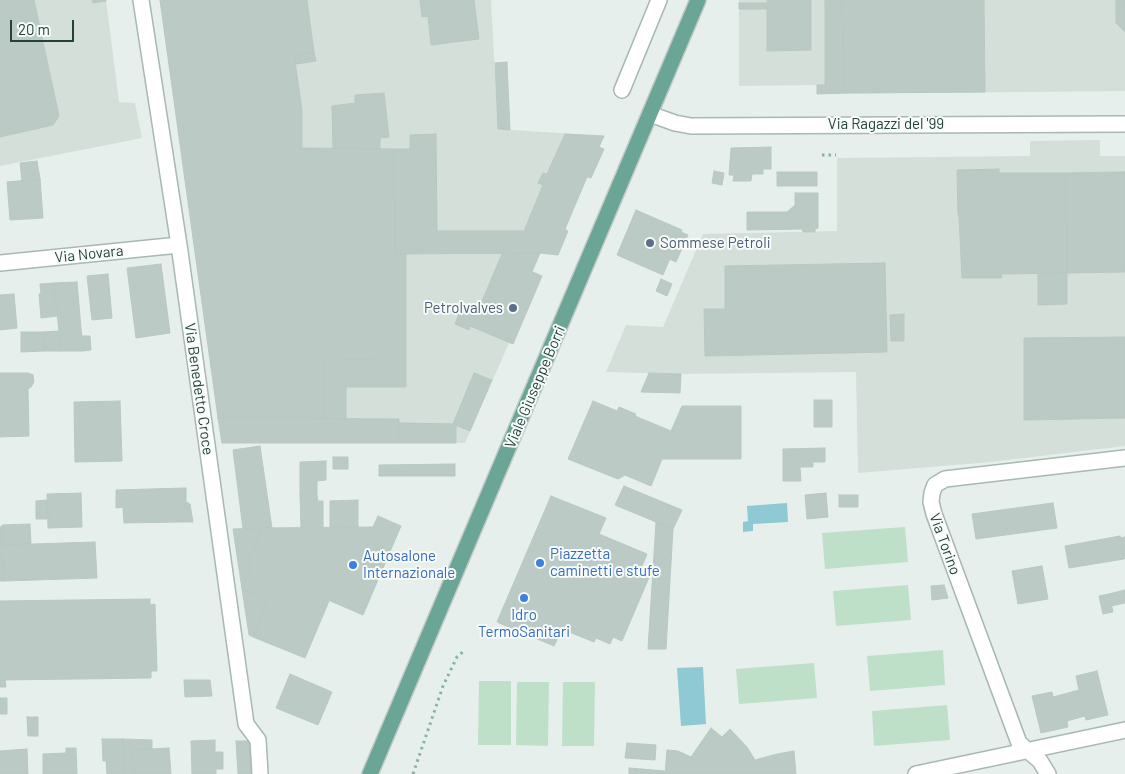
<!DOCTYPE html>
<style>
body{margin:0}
#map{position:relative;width:1125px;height:774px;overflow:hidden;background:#e6efeb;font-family:Barlow,sans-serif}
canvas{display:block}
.scale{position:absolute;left:10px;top:20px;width:64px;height:22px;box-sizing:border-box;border:2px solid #24423a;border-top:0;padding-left:6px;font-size:15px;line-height:18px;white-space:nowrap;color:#24423a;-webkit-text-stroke:4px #f7fbf9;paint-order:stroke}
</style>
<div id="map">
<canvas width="1125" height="774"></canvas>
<div class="scale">20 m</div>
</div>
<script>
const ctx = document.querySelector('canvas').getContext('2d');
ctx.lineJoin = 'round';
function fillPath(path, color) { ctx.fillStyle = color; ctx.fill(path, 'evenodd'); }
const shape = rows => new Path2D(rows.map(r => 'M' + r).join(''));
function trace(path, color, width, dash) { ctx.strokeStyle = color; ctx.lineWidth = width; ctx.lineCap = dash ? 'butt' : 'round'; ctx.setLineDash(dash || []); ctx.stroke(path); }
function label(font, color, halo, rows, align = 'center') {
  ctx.font = font + ' Barlow,sans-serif'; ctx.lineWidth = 4; ctx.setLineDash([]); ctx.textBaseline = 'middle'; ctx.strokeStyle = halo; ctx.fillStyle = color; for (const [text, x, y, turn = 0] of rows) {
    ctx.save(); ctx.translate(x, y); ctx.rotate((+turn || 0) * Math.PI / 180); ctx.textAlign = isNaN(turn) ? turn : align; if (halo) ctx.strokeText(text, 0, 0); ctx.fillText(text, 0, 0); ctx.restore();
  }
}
const built = shape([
 [0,0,106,0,119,102,135,103,142,138,0,166],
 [160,0,491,0,498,129,604,136,599,147,604,149,591,178,587,177,565,229,568,231,558,255,540,253,532,271,542,276,513,344,509,343,465,443,222,443],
 [739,0,1125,0,1125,91,817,94,817,85,739,86],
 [1100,140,1100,156,1125,156,1125,446,991,462,858,473,856,372,681,374,606,372,626,325,663,327,703,234,837,231,837,158,1030,156,1030,141]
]);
const green = shape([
 [905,527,908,562,825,569,822,533],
 [908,585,911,620,836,626,833,591],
 [943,650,945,685,870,691,867,656],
 [814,663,817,698,739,704,736,669],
 [479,681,511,681,511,745,478,745],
 [517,682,549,682,548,746,516,745],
 [563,682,595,682,594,746,562,746],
 [947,705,950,740,874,746,872,711]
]);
const water = shape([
 [787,503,788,522,753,524,753,531,743,532,743,522,748,521,747,506],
 [703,667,706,724,681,726,677,668]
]);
const building = shape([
 [0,0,34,0,59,116,53,125,0,137,0,0],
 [92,0,106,0,106,1,93,3,92,0],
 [160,0,307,0,314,52,294,55,302,110,302,148,394,149,395,254,406,254,406,360,324,359,324,418,218,418,160,0],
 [420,0,474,0,479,39,431,45,428,16,422,17,420,0],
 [767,0,811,0,811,50,767,51,767,0],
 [825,0,842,0,844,93,817,94,817,85,825,85,825,0],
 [842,0,984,0,985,92,844,93,842,0],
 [1116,0,1125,0,1125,32,1116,23,1116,0],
 [739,3,766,3,767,9,739,9,739,3],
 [314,52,316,61,296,64,294,55,314,52],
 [507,62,510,130,498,129,495,63,507,62],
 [384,93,389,137,380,138,380,149,333,148,332,106,355,103,355,95,384,93],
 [436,134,437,231,524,231,543,185,538,183,543,173,547,174,565,134,604,136,599,147,604,149,591,178,587,177,565,229,568,231,558,255,540,253,395,254,394,149,410,149,410,135,436,134],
 [771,147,771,169,763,169,763,174,752,174,751,181,733,181,734,175,729,175,731,148,771,147],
 [37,161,40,179,22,181,20,163,37,161],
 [999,169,999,173,1066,173,1067,273,1001,274,1002,278,962,278,959,215,958,215,957,170,999,169],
 [714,171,724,173,722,185,712,183,714,171],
 [777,172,817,172,817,186,777,186,777,172],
 [1125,172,1125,272,1067,273,1066,173,1125,172],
 [40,179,43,218,10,220,7,182,40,179],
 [795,193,818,193,818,228,815,229,815,232,803,232,802,229,747,230,747,212,787,212,795,205,795,193],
 [636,210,682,230,663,275,617,255,636,210],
 [681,232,688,235,676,262,669,259,681,232],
 [540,253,532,272,542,276,513,344,470,326,469,330,455,324,462,306,477,313,502,254,540,253],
 [885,263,887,352,705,356,704,309,725,309,725,266,885,263],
 [161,264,170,333,136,338,127,268,161,264],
 [1067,273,1067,304,1038,305,1038,274,1067,273],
 [108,274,112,318,92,320,87,276,108,274],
 [661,279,672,284,667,296,656,291,661,279],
 [77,282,83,351,61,351,54,283,77,282],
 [54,283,55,293,41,294,40,284,54,283],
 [55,293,57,316,41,318,39,294,55,293],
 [14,294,17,328,0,330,0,295,14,294],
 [904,314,904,341,891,341,890,315,904,314],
 [59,331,61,351,44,351,43,332,59,331],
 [21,332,43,332,44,351,21,352,21,332],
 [82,336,90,336,91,350,83,351,82,336],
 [1125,337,1125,418,1024,420,1024,338,1125,337],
 [324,359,346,359,346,419,324,418,324,359],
 [346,359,406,360,406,387,346,387,346,359],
 [0,373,28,373,33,375,34,382,31,387,28,389,29,436,0,437,0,373],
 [474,373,492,380,470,431,453,424,474,373],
 [649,373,681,374,680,393,641,392,649,373],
 [814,400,832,400,832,427,814,427,814,400],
 [120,401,122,461,75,462,74,402,120,401],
 [593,401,617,411,619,407,636,414,635,416,671,431,682,406,741,406,741,459,662,459,651,486,625,475,618,479,568,459,593,401],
 [218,418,399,419,399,443,222,443,218,418],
 [399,423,456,424,456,443,399,443,399,423],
 [260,446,272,528,243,529,233,450,260,446],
 [825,448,825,462,813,462,813,467,800,467,801,481,783,481,783,449,825,448],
 [333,457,348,457,348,469,333,469,333,457],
 [326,461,326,480,317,481,317,495,300,495,300,462,326,461],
 [455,464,455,476,379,476,379,465,455,464],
 [624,486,682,510,673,529,615,505,624,486],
 [186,488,186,505,179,506,179,522,124,523,123,507,116,508,116,490,186,488],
 [81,493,82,527,48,528,47,494,81,493],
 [826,493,828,517,807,519,805,495,826,493],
 [300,495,317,495,318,501,323,501,323,528,301,528,300,495],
 [839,495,858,495,858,507,839,507,839,495],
 [551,496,606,518,599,534,647,554,640,571,650,575,622,641,613,637,610,644,596,638,594,642,562,629,554,646,497,622,551,496],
 [47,500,48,519,36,519,36,501,47,500],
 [358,500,358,527,330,528,330,501,358,500],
 [186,502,190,504,193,522,179,522,179,514,187,514,186,502],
 [1053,503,1057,528,976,539,972,514,1053,503],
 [186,505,187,514,179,514,179,506,186,505],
 [378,516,401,526,363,615,247,565,262,528,373,527,378,516],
 [656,522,673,529,666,649,648,649,656,522],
 [30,524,31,544,3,545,2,525,30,524],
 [0,527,2,527,4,581,0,581,0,527],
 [262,528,247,565,251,567,242,589,268,600,253,637,249,635,233,529,262,528],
 [1120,536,1124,559,1069,568,1065,546,1120,536],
 [1125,537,1125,558,1124,559,1120,538,1125,537],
 [95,542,97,578,4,581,3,545,95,542],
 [1042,566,1048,599,1018,604,1012,571,1042,566],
 [251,567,329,601,305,658,253,637,268,600,242,589,251,567],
 [944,585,948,598,932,600,931,586,944,585],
 [1125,590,1125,603,1111,606,1109,594,1125,590],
 [1109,594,1113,612,1103,614,1099,596,1109,594],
 [150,599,150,605,155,604,157,671,151,671,151,678,0,680,0,601,150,599],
 [1097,671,1108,715,1086,720,1085,716,1067,721,1068,727,1041,733,1032,696,1052,692,1053,697,1079,690,1076,676,1097,671],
 [290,674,332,692,318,725,276,708,290,674],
 [0,680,5,680,6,687,0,687,0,680],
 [184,680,210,680,212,696,185,697,184,680],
 [0,698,7,698,7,714,0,714,0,698],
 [27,717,38,717,38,736,28,736,27,717],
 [711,728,722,737,730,729,747,747,755,760,777,754,794,751,796,774,665,774,667,750,678,751,691,757,711,728],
 [102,739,123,739,124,760,103,761,102,739],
 [123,739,152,740,152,749,133,750,134,774,125,774,123,739],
 [215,740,215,752,223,752,223,769,216,769,216,774,192,774,191,741,215,740],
 [236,741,255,741,256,774,238,774,236,741],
 [627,743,656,745,655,760,625,758,627,743],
 [66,748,76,748,77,774,43,774,43,754,66,753,66,748],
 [169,748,171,774,134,774,133,750,169,748],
 [27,749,28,774,0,774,0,751,27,749],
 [106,760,124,760,125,774,107,774,106,760],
 [629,768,665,771,665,774,629,774,629,768]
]);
const path = shape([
 [822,155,836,155],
 [413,774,443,686,457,657,465,650]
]);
const minor = shape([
 [141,0,179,245,246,724,258,740,260,774],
 [622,90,659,0],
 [650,114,675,123,691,126,1125,124],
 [0,263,179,245],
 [916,774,1125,730],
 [1048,774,1040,761,1019,743,934,514,931,502,932,493,935,485,945,479,1125,458]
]);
const major = shape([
 [370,774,698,0]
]);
const markers = [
 [650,243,5,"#5c6f8a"],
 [513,308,5,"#5c6f8a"],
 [540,563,5,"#3f7fe0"],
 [353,565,5,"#3f7fe0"],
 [524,598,5,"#3f7fe0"]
];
const streetNames = [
 ["Via Ragazzi del '99",886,124],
 ["Via Novara",89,254,-6],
 ["Viale Giuseppe Borri",535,387,-67],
 ["Via Benedetto Croce",199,389,82],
 ["Via Torino",945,544,70]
];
const serviceNames = [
 ["Sommese Petroli",660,243],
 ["Petrolvalves",503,308,"right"]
];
const shopNames = [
 ["Piazzetta",550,554],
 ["caminetti e stufe",550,571],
 ["Autosalone",363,556],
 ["Internazionale",363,573],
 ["Idro",524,615,"center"],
 ["TermoSanitari",524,632,"center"]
];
fillPath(built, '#d4dfda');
fillPath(green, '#bfe0c8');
fillPath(water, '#8ec9d4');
fillPath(building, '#bbcac4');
trace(building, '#b8c9c2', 1);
trace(minor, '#a8b8b2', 18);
trace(major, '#c2cac8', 18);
trace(path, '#86b3a5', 3, [2.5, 4]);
trace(minor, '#fff', 15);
trace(major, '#6aa596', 15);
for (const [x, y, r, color] of markers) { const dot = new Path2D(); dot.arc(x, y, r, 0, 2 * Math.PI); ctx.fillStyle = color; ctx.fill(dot); trace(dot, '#f7fbf9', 2); }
label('15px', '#24423a', '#f7fbf9', streetNames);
label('15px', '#4e5e75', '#f7fbf9', serviceNames, 'left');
label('15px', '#366cbe', '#f7fbf9', shopNames, 'left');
</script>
